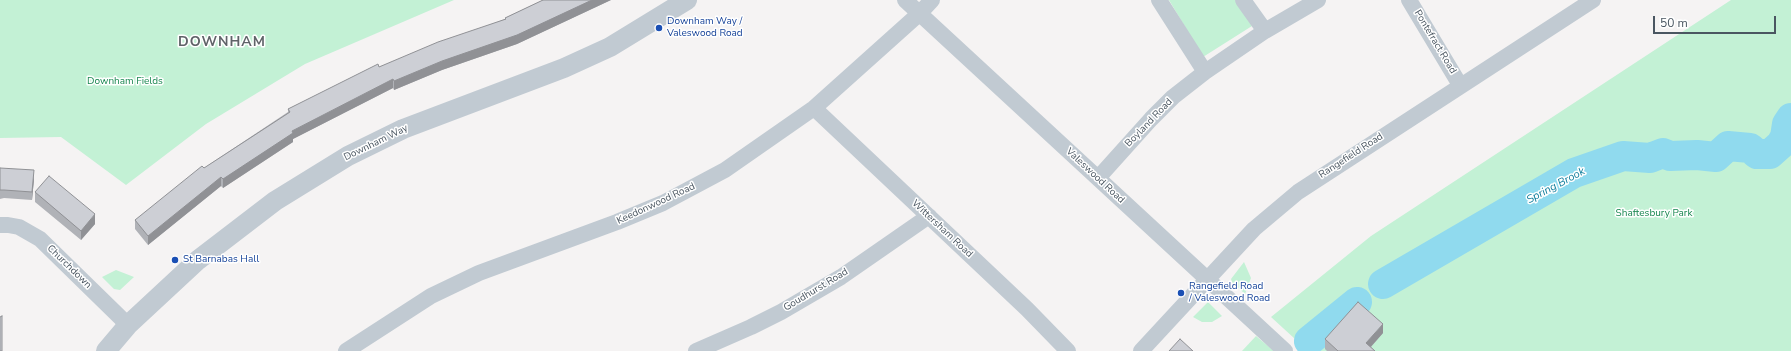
<!DOCTYPE html>
<style>
body{margin:0}
#map{position:relative;width:1791px;height:351px;overflow:hidden;background:#f5f3f3;font-family:"Nunito Sans",sans-serif}
canvas{display:block}
.scale{position:absolute;left:1653px;top:16px;width:123px;height:18px;box-sizing:border-box;border:2px solid #4a5661;border-top:0;padding-left:5px;font-size:12px;line-height:14px;white-space:nowrap;color:#4a5661;-webkit-text-stroke:3px #fff;paint-order:stroke}
</style>
<div id="map">
<canvas width="1791" height="351"></canvas>
<div class="scale">50 m</div>
</div>
<script>
const ctx = document.querySelector('canvas').getContext('2d');
ctx.lineJoin = 'round';
function fillPath(path, color) { ctx.fillStyle = color; ctx.fill(path, 'evenodd'); }
const shape = rows => new Path2D(rows.map(r => 'M' + r).join(''));
function trace(path, color, width, dash) { ctx.strokeStyle = color; ctx.lineWidth = width; ctx.lineCap = dash ? 'butt' : 'round'; ctx.setLineDash(dash || []); ctx.stroke(path); }
function label(font, color, halo, rows, align = 'center') {
  ctx.font = font + ' "Nunito Sans",sans-serif'; ctx.lineWidth = 3; ctx.setLineDash([]); ctx.textBaseline = 'middle'; ctx.strokeStyle = halo; ctx.fillStyle = color; for (const [text, x, y, turn = 0] of rows) {
    ctx.save(); ctx.translate(x, y); ctx.rotate((+turn || 0) * Math.PI / 180); ctx.textAlign = isNaN(turn) ? turn : align; if (halo) ctx.strokeText(text, 0, 0); ctx.fillText(text, 0, 0); ctx.restore();
  }
}
const green = shape([
 [0,0,454,0,305,64,206,124,126,185,61,137,0,138],
 [1169,0,1235,0,1252,26,1203,57],
 [1731,0,1791,0,1791,351,1302,351,1294,343,1295,339,1271,317,1371,236],
 [1244,262,1251,278,1245,294,1232,282,1231,279],
 [116,270,134,277,120,290,114,289,102,277],
 [1208,302,1222,316,1212,322,1202,322,1193,317],
 [1256,336,1274,351,1242,351]
]);
const river = shape([
 [1383,284,1574,173,1623,156,1650,158,1663,153,1670,156,1697,155,1716,157,1728,146,1750,148,1757,154,1770,154,1781,144,1785,137,1787,124,1791,118],
 [1309,341,1357,302]
]);
const minor = shape([
 [905,0,1285,351],
 [1159,0,1205,72],
 [1243,0,1265,31],
 [1409,0,1460,85],
 [814,108,1027,309,1068,351],
 [1098,178,1151,119,1173,97,1205,72,1265,31,1318,0],
 [0,225,8,225,19,227,40,239,128,325],
 [346,351,431,296,479,273,617,222,663,203,725,170,814,108,920,13,932,0],
 [696,351,751,327,781,312,841,277,929,216],
 [1141,351,1254,229,1298,192,1593,0]
]);
const tertiary = shape([
 [106,351,128,325,198,260,275,201,348,156,403,129,564,68,610,47,687,0]
]);
const wall = shape([
 [543,0,611,0,517,44,442,70,394,90,393,88,293,139,293,142,223,188,221,186,148,245,135,229,135,220,204,168,288,112,288,109,379,67,505,19,505,18],
 [0,168,34,179,32,200,4,198,0,199],
 [35,192,95,224,81,240,35,202],
 [1383,333,1371,347,1375,351,1327,351,1325,349,1325,339]
]);
const shadedWall = shape([
 [592,0,611,0,517,44,442,70,394,90,394,81,442,61],
 [393,79,393,88,293,139,293,142,223,188,223,179,292,131],
 [34,170,34,179,32,200,32,192],
 [221,177,221,186,148,245,148,236],
 [95,214,95,224,81,240,81,231],
 [1383,324,1383,333,1367,351,1366,343]
]);
const building = shape([
 [543,0,592,0,517,35,442,61,394,81,393,79,292,131,293,133,223,179,221,177,148,236,135,220,202,166,204,168,290,112,288,109,378,64,379,67,438,42,506,19,505,18,543,0],
 [0,168,34,170,32,192,4,190,0,190,0,168],
 [49,176,95,214,81,231,35,192,49,176],
 [1358,302,1383,324,1366,343,1375,351,1338,351,1325,339,1358,302],
 [2,316,2,351,0,351,0,317,2,316],
 [1180,339,1193,351,1169,351,1180,339]
]);
const markers = [
 [659,28,4,"#1a4fb4"],
 [175,260,4,"#1a4fb4"],
 [1181,293,4,"#1a4fb4"]
];
const transitNames = [
 ["Downham Way /",667,22],
 ["Valeswood Road",667,34],
 ["St Barnabas Hall",183,260],
 ["Rangefield Road",1189,287],
 ["/ Valeswood Road",1189,299]
];
const streetNames = [
 ["Pontefract Road",1435,42,59],
 ["Boyland Road",1149,123,-46],
 ["Downham Way",376,143,-26],
 ["Rangefield Road",1351,156,-33],
 ["Valeswood Road",1095,176,43],
 ["Keedonwood Road",656,204,-25],
 ["Wittersham Road",942,229,43],
 ["Churchdown",69,267,44],
 ["Goudhurst Road",816,290,-31]
];
const parkNames = [
 ["Downham Fields",125,82],
 ["Shaftesbury Park",1654,214]
];
const waterNames = [
 ["Spring Brook",1556,186,-28]
];
const districtNames = [
 ["DOWNHAM",222,43]
];
fillPath(green, '#c3f1d5');
trace(river, '#90daee', 30);
trace(minor, '#c1cad2', 16);
trace(tertiary, '#c1cad2', 20);
fillPath(wall, '#b0b2b7');
fillPath(shadedWall, '#909195');
fillPath(building, '#cdcfd5');
trace(building, '#909195', 1);
for (const [x, y, r, color] of markers) { const dot = new Path2D(); dot.arc(x, y, r, 0, 2 * Math.PI); ctx.fillStyle = color; ctx.fill(dot); trace(dot, '#fff', 1.5); }
label('10px', '#164399', '#fff', transitNames, 'left');
label('10px', '#4a5661', '#fff', streetNames);
label('10px', '#17864f', '#fff', parkNames);
label('italic 11px', '#0c7c9b', '#fff', waterNames);
ctx.letterSpacing = '1px';
label('bold 14px', '#5f6368', '#fff', districtNames);
ctx.letterSpacing = '0px';
</script>
